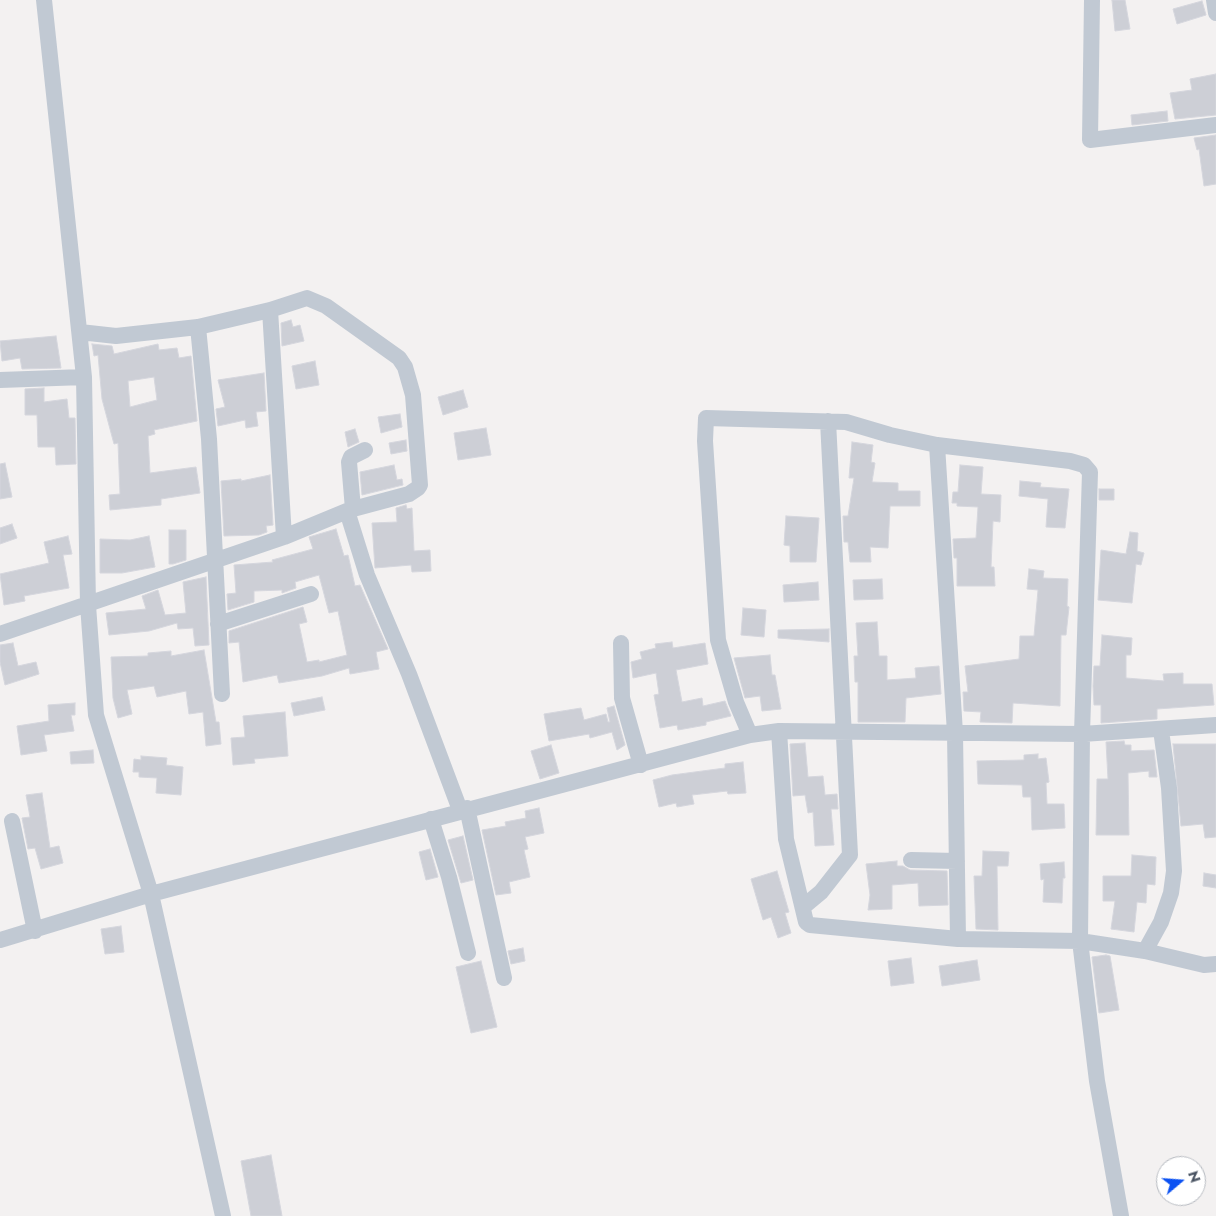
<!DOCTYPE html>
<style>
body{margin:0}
#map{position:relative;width:1216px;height:1216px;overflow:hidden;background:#f3f1f1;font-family:Jost,sans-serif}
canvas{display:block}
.north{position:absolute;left:1156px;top:1156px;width:50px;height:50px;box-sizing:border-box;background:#fff;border:1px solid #b5b9bf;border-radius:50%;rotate:72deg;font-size:14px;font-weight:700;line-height:20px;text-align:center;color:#475160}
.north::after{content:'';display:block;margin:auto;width:18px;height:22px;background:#0c52f2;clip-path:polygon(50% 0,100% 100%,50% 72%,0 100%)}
</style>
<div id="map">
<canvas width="1216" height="1216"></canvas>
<div class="north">N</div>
</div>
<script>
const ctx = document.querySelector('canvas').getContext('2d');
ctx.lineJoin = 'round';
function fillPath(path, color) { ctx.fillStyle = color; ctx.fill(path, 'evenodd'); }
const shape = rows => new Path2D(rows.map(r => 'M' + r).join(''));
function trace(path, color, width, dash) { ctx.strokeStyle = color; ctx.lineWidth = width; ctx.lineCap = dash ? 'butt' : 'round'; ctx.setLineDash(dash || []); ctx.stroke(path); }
const building = shape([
 [1112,0,1125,0,1130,29,1115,31,1112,0],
 [1202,1,1206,15,1177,24,1173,9,1202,1],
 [1216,74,1216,115,1175,119,1170,93,1192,90,1190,79,1216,74],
 [1167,111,1168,121,1132,125,1131,115,1167,111],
 [1216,135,1216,184,1204,186,1199,149,1197,150,1194,138,1216,135],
 [291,320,293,327,300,325,304,341,282,346,281,323,291,320],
 [56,336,61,368,22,369,20,358,2,361,0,341,56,336],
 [92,344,112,346,114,354,158,344,159,350,177,348,179,358,191,356,197,421,154,430,155,434,148,436,150,473,196,467,200,493,161,499,161,505,110,510,109,495,120,494,118,443,114,444,102,399,98,355,94,356,92,344],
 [154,377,157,400,130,407,128,381,154,377],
 [315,361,319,385,296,389,292,366,315,361],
 [264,373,266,411,256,412,258,426,246,428,245,420,218,426,216,409,225,407,218,380,264,373],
 [44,388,44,402,67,399,69,418,75,418,76,464,56,465,55,447,38,447,37,415,25,415,25,389,44,388],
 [463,390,468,407,443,415,438,397,463,390],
 [400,414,402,427,381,433,378,417,400,414],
 [486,428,491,455,458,460,454,433,486,428],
 [355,429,359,442,348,447,345,432,355,429],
 [406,440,407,451,391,454,389,443,406,440],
 [852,442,873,445,871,462,875,463,872,482,898,483,898,491,920,491,920,506,890,506,888,548,870,547,871,562,850,562,848,542,844,542,843,516,848,516,854,478,849,478,852,442],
 [5,463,12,497,0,499,0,464,5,463],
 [394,465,397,480,402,479,403,485,362,495,360,472,394,465],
 [960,465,983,467,981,494,1001,495,1000,522,993,521,991,567,994,567,995,586,957,586,957,558,954,558,953,539,976,538,978,507,957,506,957,503,952,503,953,492,958,492,960,465],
 [270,475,273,525,266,526,267,532,259,535,224,536,221,481,241,479,241,481,270,475],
 [1020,481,1041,483,1040,487,1069,489,1065,528,1046,527,1048,499,1019,496,1020,481],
 [1099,489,1114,489,1114,500,1099,500,1099,489],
 [406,505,407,509,412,508,414,551,430,550,431,571,412,572,411,565,375,568,372,523,397,522,396,508,406,505],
 [786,516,819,518,816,562,790,562,790,546,784,545,786,516],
 [12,524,17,538,0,544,0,528,12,524],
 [336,529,344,556,348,555,355,586,360,585,388,649,376,652,379,669,350,674,349,668,322,676,279,683,277,675,243,682,239,642,229,643,229,631,303,607,307,622,299,624,307,662,319,660,319,662,347,655,338,611,329,613,319,575,295,582,296,588,282,593,282,590,254,591,254,602,228,610,227,594,236,593,234,565,273,562,272,560,313,549,309,537,336,529],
 [169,530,186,530,186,560,173,564,169,564,169,530],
 [1130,532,1138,533,1137,551,1144,553,1141,565,1136,564,1132,603,1098,600,1101,550,1126,554,1130,532],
 [68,536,72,554,63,555,69,588,24,596,25,601,4,605,0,574,49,563,44,542,68,536],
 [149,536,155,567,122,573,100,573,100,539,130,540,149,536],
 [1029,569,1044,571,1043,578,1068,579,1067,606,1069,607,1066,635,1061,635,1060,706,1013,703,1012,723,980,722,981,712,964,711,963,692,968,692,965,666,1019,659,1020,636,1034,636,1038,590,1027,589,1029,569],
 [206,577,209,645,195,646,193,628,178,629,177,623,149,631,109,635,106,613,146,609,142,596,158,590,165,615,186,613,183,582,206,577],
 [882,579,883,599,854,600,853,580,882,579],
 [818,582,819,600,784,602,783,585,818,582],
 [743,608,766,610,764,637,741,635,743,608],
 [877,622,879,656,887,656,887,680,916,678,915,668,939,666,941,694,906,698,905,722,858,722,858,682,855,682,854,656,858,656,856,623,877,622],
 [829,629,829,642,778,638,778,630,829,629],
 [1102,635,1132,638,1131,655,1126,655,1126,678,1164,681,1163,674,1183,673,1183,684,1212,684,1214,705,1157,709,1157,719,1101,723,1101,705,1094,705,1093,686,1094,666,1100,666,1102,635],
 [672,642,673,648,705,643,708,664,676,670,682,702,702,698,703,706,725,701,731,716,706,722,706,725,678,730,677,725,660,728,654,695,659,694,656,673,633,678,631,662,642,659,640,652,656,648,655,644,672,642],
 [13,643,18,666,36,662,39,674,5,685,0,662,0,645,13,643],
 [204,650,216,722,219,722,221,744,206,746,203,712,189,714,186,691,157,697,154,686,127,690,132,714,118,718,113,698,111,657,148,656,148,653,171,651,171,656,204,650],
 [770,655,772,675,775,675,781,709,762,711,760,696,745,698,734,658,770,655],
 [322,697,325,710,294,716,291,703,322,697],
 [75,703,75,715,71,715,74,731,44,735,47,751,21,755,17,726,49,721,48,705,75,703],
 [614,706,625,745,617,750,612,732,590,738,589,734,549,741,544,714,581,708,584,720,606,714,608,722,610,722,607,708,614,706],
 [285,712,288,756,254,759,255,763,233,765,231,738,245,737,243,716,285,712],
 [1124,741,1125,745,1131,745,1131,751,1154,750,1157,777,1149,777,1149,771,1128,773,1129,835,1096,835,1097,779,1108,779,1106,742,1124,741],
 [805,743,808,777,823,776,825,795,837,794,838,809,831,809,834,845,815,846,813,812,808,813,805,795,793,796,790,744,805,743],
 [1173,744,1216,744,1216,837,1205,838,1203,824,1181,826,1173,744],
 [551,745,559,773,540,779,531,751,551,745],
 [93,750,94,763,71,764,70,752,93,750],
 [1038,754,1038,759,1046,758,1049,782,1046,783,1047,804,1064,804,1065,828,1032,830,1031,797,1023,797,1022,785,978,784,977,761,1024,760,1024,755,1038,754],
 [141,756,167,758,166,765,183,767,181,795,156,793,157,778,139,777,139,772,133,772,134,759,141,760,141,756],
 [743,762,746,793,728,794,727,791,692,795,694,804,677,807,676,803,659,807,653,780,672,775,725,768,725,764,743,762],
 [42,793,50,848,59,846,63,863,41,869,35,848,28,849,22,818,30,817,26,795,42,793],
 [539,808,544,833,525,837,528,849,524,850,530,877,509,882,511,893,496,895,482,830,506,826,505,822,526,818,525,811,539,808],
 [463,836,473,880,461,883,448,840,463,836],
 [430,849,438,877,426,880,419,852,430,849],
 [983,851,1009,852,1008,866,997,866,998,930,976,929,974,876,982,876,983,851],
 [1132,855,1156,857,1155,885,1147,884,1146,903,1137,902,1134,932,1111,929,1115,901,1103,901,1103,876,1131,876,1132,855],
 [897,861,897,866,903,866,910,870,947,871,948,905,919,906,918,883,892,885,892,909,868,910,870,895,866,864,897,861],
 [1064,862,1065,878,1063,878,1062,903,1043,902,1044,879,1041,880,1040,864,1064,862],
 [777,871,789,912,785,913,791,933,778,938,771,917,763,920,751,879,777,871],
 [1204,873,1216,875,1216,888,1203,886,1204,873],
 [121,926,124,952,105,954,101,929,121,926],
 [523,948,525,961,511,964,508,951,523,948],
 [1106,955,1110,956,1119,1010,1099,1013,1092,957,1106,955],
 [911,958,914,983,891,986,888,961,911,958],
 [977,960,980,980,942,986,939,966,977,960],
 [481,961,497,1027,471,1033,456,967,481,961],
 [271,1155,282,1216,251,1216,241,1161,271,1155]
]);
const minor = shape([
 [44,0,84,377,88,605,96,715,151,894,223,1216],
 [1092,0,1090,140,1216,125],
 [1214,0,1216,13],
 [270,310,284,537],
 [198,327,209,439,222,694],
 [80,332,116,336,198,327,270,310,307,298,326,306,399,358,405,367,413,395,420,485,418,488,409,494,353,509],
 [0,380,84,377],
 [937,445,955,733,958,939],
 [365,450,351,457,349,462,353,509,347,511,367,575,409,674,460,810],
 [218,624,311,594],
 [0,634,284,537,347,511],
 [621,643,622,698,641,765],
 [779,731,786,839,806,922,810,925,958,939,1080,941,1145,951,1204,965,1216,964],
 [750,735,736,702,718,640,705,441,706,418,846,422,890,435,937,445,1070,461,1084,465,1090,472,1082,734,1080,941,1097,1081,1121,1216],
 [467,808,504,978],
 [431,819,449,877,468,953],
 [12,821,35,931],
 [911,860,957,861],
 [803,907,821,892,850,855,828,421],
 [0,940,151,894,750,735,779,731,1082,734,1216,725],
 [1145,951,1161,922,1171,893,1174,871,1169,788,1161,730]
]);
fillPath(building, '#cdcfd6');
trace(building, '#d5d6dd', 1);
trace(minor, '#c1c9d3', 16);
</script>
